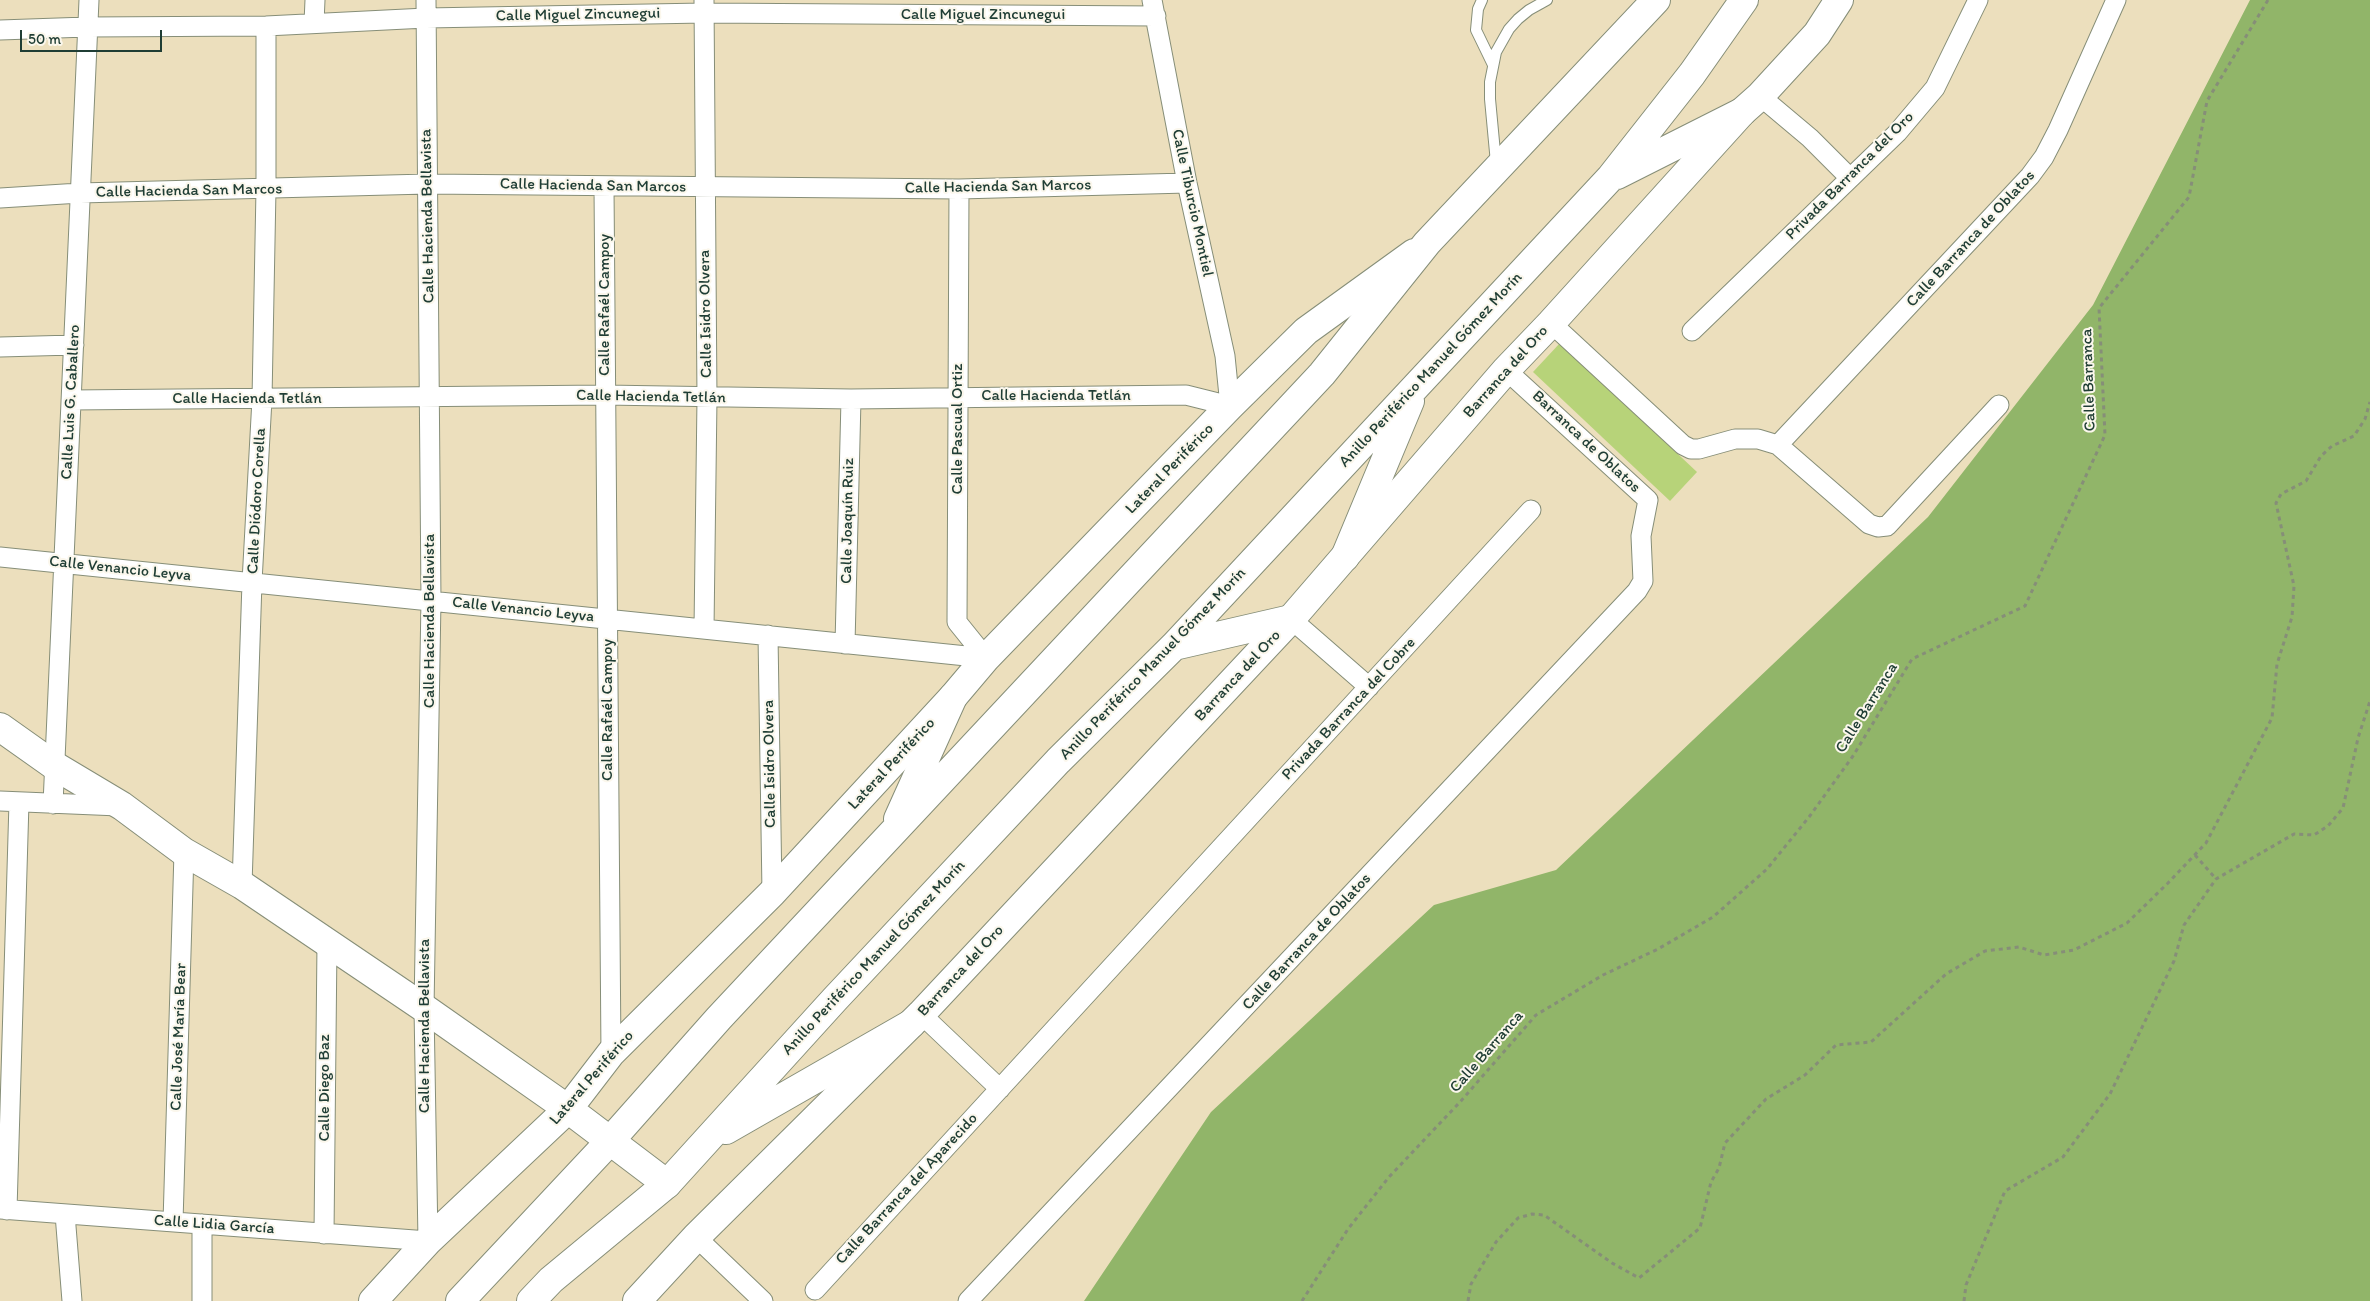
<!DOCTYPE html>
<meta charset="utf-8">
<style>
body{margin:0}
#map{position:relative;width:2370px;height:1301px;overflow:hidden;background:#ecdfbd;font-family:Itim,sans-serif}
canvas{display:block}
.scale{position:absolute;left:20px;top:30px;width:142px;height:22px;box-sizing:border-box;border:2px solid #1f3d34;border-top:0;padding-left:6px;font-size:15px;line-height:18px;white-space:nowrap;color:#1f3d34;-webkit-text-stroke:4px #fbf7ec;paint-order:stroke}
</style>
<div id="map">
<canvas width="2370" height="1301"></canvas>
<div class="scale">50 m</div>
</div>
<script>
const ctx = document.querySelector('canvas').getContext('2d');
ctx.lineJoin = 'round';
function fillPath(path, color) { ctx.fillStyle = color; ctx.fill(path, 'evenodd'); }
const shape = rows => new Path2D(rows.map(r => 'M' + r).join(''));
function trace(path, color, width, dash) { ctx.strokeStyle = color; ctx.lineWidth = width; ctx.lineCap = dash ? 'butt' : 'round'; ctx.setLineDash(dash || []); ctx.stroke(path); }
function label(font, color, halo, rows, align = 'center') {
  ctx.font = font + ' Itim,sans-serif'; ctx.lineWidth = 4; ctx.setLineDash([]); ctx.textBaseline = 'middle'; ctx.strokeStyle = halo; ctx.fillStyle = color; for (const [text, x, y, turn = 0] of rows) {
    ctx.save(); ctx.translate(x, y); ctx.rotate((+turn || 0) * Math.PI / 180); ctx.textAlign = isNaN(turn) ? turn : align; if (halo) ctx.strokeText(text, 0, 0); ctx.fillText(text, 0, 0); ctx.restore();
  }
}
const green = shape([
 [1560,343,1697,472,1670,501,1533,372]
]);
const forest = shape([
 [2250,0,2370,0,2370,1301,1084,1301,1211,1112,1434,905,1556,870,1928,517,2093,305]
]);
const path = shape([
 [2195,855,2216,879],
 [1302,1301,1348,1229,1389,1177,1460,1102,1536,1015,1603,975,1658,949,1713,917,1767,869,1809,817,1853,756,1912,659,2025,606,2105,435,2099,308,2189,197,2207,101,2268,0],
 [1468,1301,1471,1284,1496,1242,1518,1218,1532,1214,1544,1215,1612,1263,1639,1278,1700,1228,1711,1182,1719,1168,1725,1143,1766,1099,1805,1075,1836,1045,1871,1042,1946,974,1985,951,2019,947,2044,955,2074,950,2127,923,2168,883,2206,843,2272,718,2277,664,2292,617,2294,586,2276,503,2281,494,2306,481,2321,456,2332,446,2354,436,2365,419,2370,402],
 [1964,1301,1966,1285,2005,1191,2063,1157,2110,1094,2174,961,2184,925,2216,879,2294,834,2314,835,2328,826,2343,808,2358,738,2370,701]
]);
const lane = shape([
 [1482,0,1478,9,1476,30,1493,65],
 [1496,163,1490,99,1490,82,1496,52,1509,29,1518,19,1529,10,1547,0]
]);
const street = shape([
 [704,0,707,398,704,629],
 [314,23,315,0],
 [0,30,87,27,266,26,426,18,704,13,1156,16],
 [1760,96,1810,138,1850,178],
 [604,187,611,1053],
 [959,189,957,622,986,658],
 [0,198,80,193,427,184,959,189,1187,183],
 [1551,323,1683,445,1691,449,1699,449,1735,439,1758,439,1778,445,1869,524,1878,527,1887,526,1999,405],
 [1692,331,1897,133,1935,88,1978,0],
 [0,347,74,345],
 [71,400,605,395,851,399,1186,395,1230,406,1225,356,1187,183,1152,0],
 [1778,445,2030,176,2044,157,2058,130,2116,0],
 [0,557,986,658],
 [1291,619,1369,687],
 [768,635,772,893],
 [845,644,851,399],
 [0,801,119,806],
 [53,804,89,0],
 [242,885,252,582,262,399,266,189,266,26],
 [921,1014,1000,1089],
 [0,1209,428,1241,424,1008,431,600,426,0],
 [7,1210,19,802],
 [65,1214,72,1301],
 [173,1222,184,852],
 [202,1224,202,1301],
 [324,1234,327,943],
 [696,1237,763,1301],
 [815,1290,1531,510],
 [968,1301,1637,591,1643,581,1641,536,1648,500,1506,370]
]);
const secondary = shape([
 [0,727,55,766,122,806,184,852,242,885,424,1008,568,1109,667,1184],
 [373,1301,428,1241,568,1109,611,1053,772,893,953,697,986,658,1230,406,1306,331,1414,253],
 [637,1301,696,1237,921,1014,1291,619,1506,370,1551,323,1742,112,1760,96,1817,34,1839,0]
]);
const highway = shape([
 [1617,175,1742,112],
 [1345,557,1410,401],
 [1174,646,1291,619],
 [898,819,953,697],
 [726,1130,911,1024],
 [460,1301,609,1142,719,1018,1322,374,1427,243,1656,0],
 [531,1301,551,1280,667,1184,835,999,1058,761,1174,646,1611,177,1692,74,1744,0]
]);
const streetNames = [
 ["Calle Miguel Zincunegui",578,15,-1],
 ["Calle Miguel Zincunegui",983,15],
 ["Privada Barranca del Oro",1850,176,-45],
 ["Calle Hacienda San Marcos",593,186,1],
 ["Calle Hacienda San Marcos",998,187,-1],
 ["Calle Hacienda San Marcos",189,191,-1],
 ["Calle Tiburcio Montiel",1192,203,78],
 ["Calle Hacienda Bellavista",428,216,-91],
 ["Calle Barranca de Oblatos",1971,239,-47],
 ["Calle Rafaél Campoy",605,305,-90],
 ["Calle Isidro Olvera",706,314,-91],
 ["Anillo Periférico Manuel Gómez Morín",1431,370,-47],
 ["Barranca del Oro",1506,372,-48],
 ["Calle Barranca",2089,380,-92],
 ["Calle Hacienda Tetlán",1056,396],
 ["Calle Hacienda Tetlán",651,397,1],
 ["Calle Hacienda Tetlán",247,399],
 ["Calle Luis G. Caballero",71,402,-87],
 ["Calle Pascual Ortiz",958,429,-90],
 ["Barranca de Oblatos",1586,442,43],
 ["Lateral Periférico",1170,469,-46],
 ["Calle Diódoro Corella",257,501,-87],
 ["Calle Joaquín Ruiz",848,521,-89],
 ["Calle Venancio Leyva",120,569,6],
 ["Calle Venancio Leyva",523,610,6],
 ["Calle Hacienda Bellavista",430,621,-90],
 ["Anillo Periférico Manuel Gómez Morín",1153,664,-46],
 ["Barranca del Oro",1238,676,-47],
 ["Calle Barranca",1867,708,-58],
 ["Privada Barranca del Cobre",1349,709,-47],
 ["Calle Rafaél Campoy",608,710,-90],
 ["Calle Isidro Olvera",770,764,-91],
 ["Lateral Periférico",892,764,-47],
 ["Calle Barranca de Oblatos",1307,942,-47],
 ["Anillo Periférico Manuel Gómez Morín",874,958,-47],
 ["Barranca del Oro",961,971,-47],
 ["Calle Hacienda Bellavista",425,1026,-90],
 ["Calle José María Bear",179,1037,-88],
 ["Calle Barranca",1487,1052,-49],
 ["Lateral Periférico",592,1078,-49],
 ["Calle Diego Baz",325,1088,-90],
 ["Calle Barranca del Aparecido",907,1189,-47],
 ["Calle Lidia García",214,1225,4]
];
fillPath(green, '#b7d379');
fillPath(forest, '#91b569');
trace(lane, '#868e78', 12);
trace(street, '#868e78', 21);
trace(secondary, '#868e78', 30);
trace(highway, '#868e78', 30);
trace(path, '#868e78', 3, [4, 4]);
trace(lane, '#fff', 10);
trace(street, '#fff', 19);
trace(secondary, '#fff', 28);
trace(highway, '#fff', 28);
label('16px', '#1f3d34', '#fbf7ec', streetNames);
</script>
